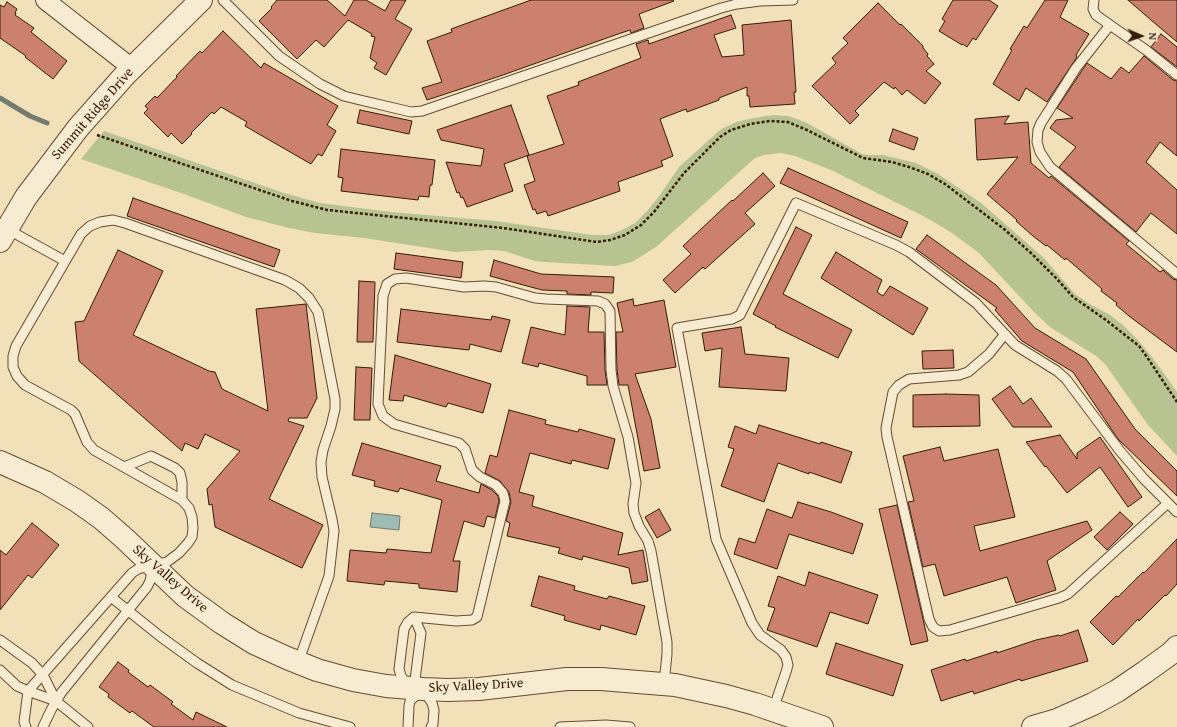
<!DOCTYPE html>
<style>
body{margin:0}
#map{position:relative;width:1177px;height:727px;overflow:hidden;background:#f2e0b8;font-family:"Gentium Book Plus",serif}
canvas{display:block}
.north{position:absolute;left:1121px;top:16px;width:40px;height:40px;-webkit-text-stroke:3px #f7ebd1;paint-order:stroke;rotate:92deg;font-size:11px;font-weight:700;line-height:16px;text-align:center;color:#361b07}
.north::after{content:'';display:block;margin:auto;width:14px;height:18px;background:#361b07;clip-path:polygon(50% 0,100% 100%,50% 72%,0 100%)}
</style>
<div id="map">
<canvas width="1177" height="727"></canvas>
<div class="north">N</div>
</div>
<script>
const ctx = document.querySelector('canvas').getContext('2d');
ctx.lineJoin = 'round';
function fillPath(path, color) { ctx.fillStyle = color; ctx.fill(path, 'evenodd'); }
const shape = rows => new Path2D(rows.map(r => 'M' + r).join(''));
function trace(path, color, width, dash) { ctx.strokeStyle = color; ctx.lineWidth = width; ctx.lineCap = dash ? 'butt' : 'round'; ctx.setLineDash(dash || []); ctx.stroke(path); }
function label(font, color, halo, rows, align = 'center') {
  ctx.font = font + ' "Gentium Book Plus",serif'; ctx.lineWidth = 3; ctx.setLineDash([]); ctx.textBaseline = 'middle'; ctx.strokeStyle = halo; ctx.fillStyle = color; for (const [text, x, y, turn = 0] of rows) {
    ctx.save(); ctx.translate(x, y); ctx.rotate((+turn || 0) * Math.PI / 180); ctx.textAlign = isNaN(turn) ? turn : align; if (halo) ctx.strokeText(text, 0, 0); ctx.fillText(text, 0, 0); ctx.restore();
  }
}
const green = shape([
 [773,115,788,116,805,122,862,154,869,155,883,155,916,163,938,174,981,203,1044,258,1075,294,1088,303,1110,315,1124,326,1138,340,1152,357,1177,392,1177,456,1148,425,1105,364,1096,356,1050,327,1034,312,979,253,952,233,927,218,831,170,795,156,781,153,764,155,755,158,656,247,632,262,615,266,545,262,535,261,504,251,489,250,455,252,364,238,315,233,289,228,246,217,184,194,81,159,104,131,284,193,320,203,391,212,496,221,592,235,609,235,622,230,635,223,648,210,660,195,679,167,720,130,736,122,754,118]
]);
const water = shape([
 [372,513,400,516,399,530,370,527,372,513]
]);
const stream = shape([
 [0,98,30,116,47,123]
]);
const building = shape([
 [277,0,327,0,345,16,354,0,366,0,385,11,391,0,406,0,395,19,412,29,386,75,374,68,377,63,370,58,375,37,371,36,372,34,348,20,324,47,316,40,297,59,259,21,272,8,271,7,277,0],
 [531,0,673,0,674,1,639,14,644,28,631,33,630,30,618,34,500,76,427,100,422,88,442,82,427,41,452,32,451,29,531,0],
 [953,0,989,0,998,6,976,40,973,38,967,47,963,44,962,45,939,31,945,21,942,19,953,0],
 [1045,0,1068,0,1060,17,1089,34,1076,55,1077,57,1047,102,1026,88,1019,101,993,84,1012,50,1010,49,1024,26,1027,28,1045,0],
 [1128,0,1177,0,1177,42,1151,20,1128,0],
 [7,2,17,9,15,13,16,13,15,15,34,28,31,32,67,61,53,79,25,57,26,56,0,38,0,5,4,7,7,2],
 [878,3,900,25,901,24,923,46,923,48,928,54,927,56,934,64,926,71,941,83,925,104,907,90,902,95,895,87,894,89,884,82,855,111,859,115,850,124,812,86,836,63,832,58,848,43,843,38,878,3],
 [731,15,736,28,714,35,722,57,744,55,742,25,791,20,796,92,794,92,795,104,750,107,749,96,747,96,747,87,719,98,719,100,687,112,686,109,660,119,673,156,661,161,663,166,618,182,620,191,548,216,546,211,537,214,535,209,533,210,524,185,535,181,527,156,564,144,547,96,579,85,578,82,641,58,636,44,648,40,649,44,731,15],
 [223,31,261,68,264,63,338,106,327,125,336,131,322,156,318,154,311,164,245,126,247,122,221,107,214,114,212,112,191,133,192,134,182,144,171,133,168,137,144,113,148,109,145,106,155,96,157,98,177,77,176,76,200,51,202,53,223,31],
 [1161,34,1177,47,1177,67,1151,47,1161,34],
 [1144,56,1173,80,1177,81,1177,156,1160,142,1146,162,1177,190,1177,234,1151,213,1136,232,1059,167,1076,147,1050,128,1056,120,1073,118,1057,108,1087,63,1111,79,1121,67,1129,73,1144,56],
 [511,105,529,155,504,164,513,191,467,207,463,197,461,198,459,192,457,193,446,162,481,166,484,149,441,140,437,130,511,105],
 [360,110,412,121,409,134,357,123,360,110],
 [1009,116,1004,124,1028,122,1031,163,1049,178,1051,176,1129,241,1126,244,1160,272,1163,270,1173,279,1177,280,1177,352,1129,316,1116,305,1117,303,1101,291,1102,289,1066,258,1065,260,1047,245,1046,246,1033,236,1016,221,1017,220,987,194,1018,157,977,160,975,119,1009,116],
 [893,129,918,138,914,150,889,141,893,129],
 [341,149,435,160,432,185,430,185,429,197,419,196,418,200,341,191,343,178,338,177,341,149],
 [788,168,908,222,901,238,780,183,788,168],
 [763,173,775,186,745,213,755,224,705,269,703,267,675,293,663,280,691,254,683,246,732,200,733,201,763,173],
 [133,198,280,250,274,267,127,216,133,198],
 [796,227,812,235,783,294,852,330,838,358,775,327,776,326,753,314,796,227],
 [927,235,996,285,1035,328,1086,359,1135,429,1177,471,1177,496,1118,439,1073,372,1022,341,995,310,997,308,916,249,927,235],
 [118,250,163,271,133,335,209,371,215,372,222,389,268,411,256,309,306,304,317,398,307,418,289,418,288,421,304,426,269,499,323,525,302,568,215,527,212,504,209,505,207,489,240,451,205,434,198,449,185,443,182,451,79,361,75,322,84,321,118,250],
 [836,252,882,280,877,292,883,296,890,286,928,308,913,335,821,278,836,252],
 [396,253,463,262,461,278,394,269,396,253],
 [494,260,541,274,614,277,613,293,591,292,591,295,567,294,567,291,542,290,490,276,494,260],
 [359,281,375,282,373,342,357,342,359,281],
 [633,299,634,306,664,300,676,367,635,374,651,419,660,468,644,471,628,385,619,385,617,370,616,332,623,332,617,303,633,299],
 [567,306,590,307,588,332,604,332,605,370,607,385,587,385,587,376,539,363,538,367,522,363,531,327,565,335,567,306],
 [401,309,491,320,492,316,510,320,501,352,470,344,469,350,397,342,401,309],
 [741,327,745,354,789,358,786,391,719,387,722,348,705,351,702,333,741,327],
 [953,350,954,368,923,369,922,351,953,350],
 [395,355,491,384,483,413,448,403,446,407,404,395,403,401,389,400,395,355],
 [356,367,372,368,370,420,354,420,356,367],
 [1010,386,1023,404,1031,398,1052,427,1013,427,992,399,1010,386],
 [946,394,979,395,980,426,913,427,913,395,946,394],
 [509,410,546,420,545,424,578,432,579,429,615,439,608,469,572,460,571,464,530,453,519,492,534,496,532,506,623,533,618,555,643,550,648,581,632,584,629,568,583,556,582,560,558,553,560,548,507,536,510,523,506,521,511,502,509,492,500,481,485,473,490,455,497,457,509,410],
 [759,425,820,444,821,442,852,452,841,483,809,472,809,474,778,463,764,502,721,486,734,449,728,447,735,426,756,434,759,425],
 [1060,435,1077,459,1077,453,1100,437,1142,497,1128,507,1100,467,1067,493,1046,466,1045,467,1026,442,1060,435],
 [362,443,441,466,436,481,479,493,481,484,492,490,498,496,499,501,495,518,487,516,484,527,464,521,453,561,460,561,457,592,419,588,419,584,385,581,384,585,347,581,350,550,386,553,387,549,431,553,442,500,400,488,398,492,374,486,375,481,352,475,362,443],
 [940,447,944,461,998,449,1015,517,974,526,980,551,1087,521,1092,530,1047,561,1056,590,1016,603,1007,577,944,596,935,564,923,567,908,502,914,501,903,456,940,447],
 [798,502,831,512,863,524,853,554,789,534,777,569,734,554,739,538,755,543,767,509,792,518,798,502],
 [897,505,928,641,911,645,879,509,897,505],
 [659,509,671,530,657,538,645,517,659,509],
 [1120,512,1133,524,1107,550,1094,537,1120,512],
 [32,523,59,545,32,578,28,575,0,610,0,550,6,555,32,523],
 [1177,539,1177,584,1166,596,1165,595,1139,621,1138,619,1113,645,1090,622,1116,596,1118,597,1143,572,1144,573,1177,539],
 [809,572,878,595,868,624,830,612,817,647,767,630,775,608,768,606,778,576,805,586,809,572],
 [539,576,575,586,574,590,607,599,609,596,645,606,636,635,601,625,600,630,564,620,565,616,531,606,539,576],
 [1078,630,1088,661,1021,681,1020,679,974,694,973,691,941,701,931,670,965,659,966,661,997,651,997,653,1036,640,1059,635,1060,636,1078,630],
 [836,643,903,665,893,696,826,674,836,643],
 [118,662,129,670,128,672,148,687,150,685,173,702,171,704,193,720,196,712,227,727,154,727,132,711,130,713,108,697,109,694,99,687,118,662]
]);
const path = shape([
 [97,135,292,201,327,210,503,228,597,242,610,240,625,235,641,225,654,212,684,173,720,137,731,130,750,124,770,121,788,122,807,130,863,158,892,162,909,167,928,174,945,184,1004,229,1032,254,1057,279,1073,297,1106,320,1139,346,1147,357,1177,402]
]);
const service = shape([
 [223,0,279,56,320,84,344,96,356,99,411,112,422,111,721,8,737,4,760,1,793,0],
 [1094,0,1093,9,1096,15,1110,25,1146,50,1177,75],
 [1110,25,1076,68,1041,123,1038,130,1037,142,1040,152,1050,167,1177,274],
 [7,229,65,261],
 [1005,334,989,354,968,372,959,375,909,379,899,385,893,392,886,428,887,437,929,619,933,627,939,631,950,630,1059,598,1068,594,1168,503],
 [124,467,151,456,175,468,180,473,182,482,182,500],
 [111,597,161,637,197,663,232,685,299,713,350,727],
 [414,617,421,633,415,680,409,688,401,676,399,669,404,629,408,622,414,617,456,621,472,620,477,617,505,501,503,493,496,485,480,477,472,470,465,449,459,443,394,424,383,416,378,404,383,296,387,284,395,279,406,278,464,287,484,286,496,287,535,298,546,299,598,301,605,304,610,311,611,370,613,386,628,437,636,483,633,504,634,513,639,526,648,541,651,551,667,642,667,654,664,684],
 [0,640,32,663,43,675,56,701],
 [0,670,17,686,28,691,56,701,88,727],
 [773,710,786,672,788,665,786,657,781,650,760,635,752,623,716,539,677,328,732,319,740,315,796,203,896,245,909,252,976,303,1015,345,1057,371,1066,379,1120,451,1144,479,1177,512],
 [26,727,24,722,28,691,132,573,138,569,167,562,179,553,188,543,192,537,193,528,192,517,189,508,182,500,94,450,87,442,75,414,71,410,25,385,17,376,13,367,13,356,16,346,81,234,90,226,100,222,113,220,125,223,285,280,299,288,309,298,318,312,335,399,335,409,331,426,323,450,321,462,322,477,332,519,334,531,329,576,298,663],
 [43,727,51,710,61,693,147,587,150,581,153,567],
 [408,727,409,706,410,701,423,689,432,703,434,710,433,724,431,727],
 [560,727,606,725,630,727]
]);
const minor = shape([
 [45,0,132,68]
]);
const tertiary = shape([
 [0,241,26,197,78,128,125,75,201,0],
 [0,462,45,482,77,501,101,518,124,538,185,596,222,623,254,643,287,658,317,670,353,680,386,686,423,689,448,690,479,689,567,679,601,679,675,685,726,696,755,704,822,727],
 [1033,727,1057,720,1093,704,1117,691,1145,672,1170,654,1177,647]
]);
const streetNames = [
 ["Summit Ridge Drive",93,114,-49],
 ["Sky Valley Drive",170,579,41],
 ["Sky Valley Drive",476,686,-3]
];
fillPath(green, '#b7c391');
fillPath(water, '#9cbcb4');
trace(water, '#737c6f', 1);
trace(stream, '#737c6f', 5);
fillPath(building, '#cb816d');
trace(building, '#361b07', 1);
trace(service, '#654c33', 11);
trace(minor, '#654c33', 20);
trace(tertiary, '#654c33', 24);
trace(path, '#361b07', 2.5, [3, 2]);
trace(service, '#f7ebd1', 9);
trace(minor, '#f7ebd1', 18);
trace(tertiary, '#f7ebd1', 22);
label('14px', '#361b07', '#f7ebd1', streetNames);
</script>
